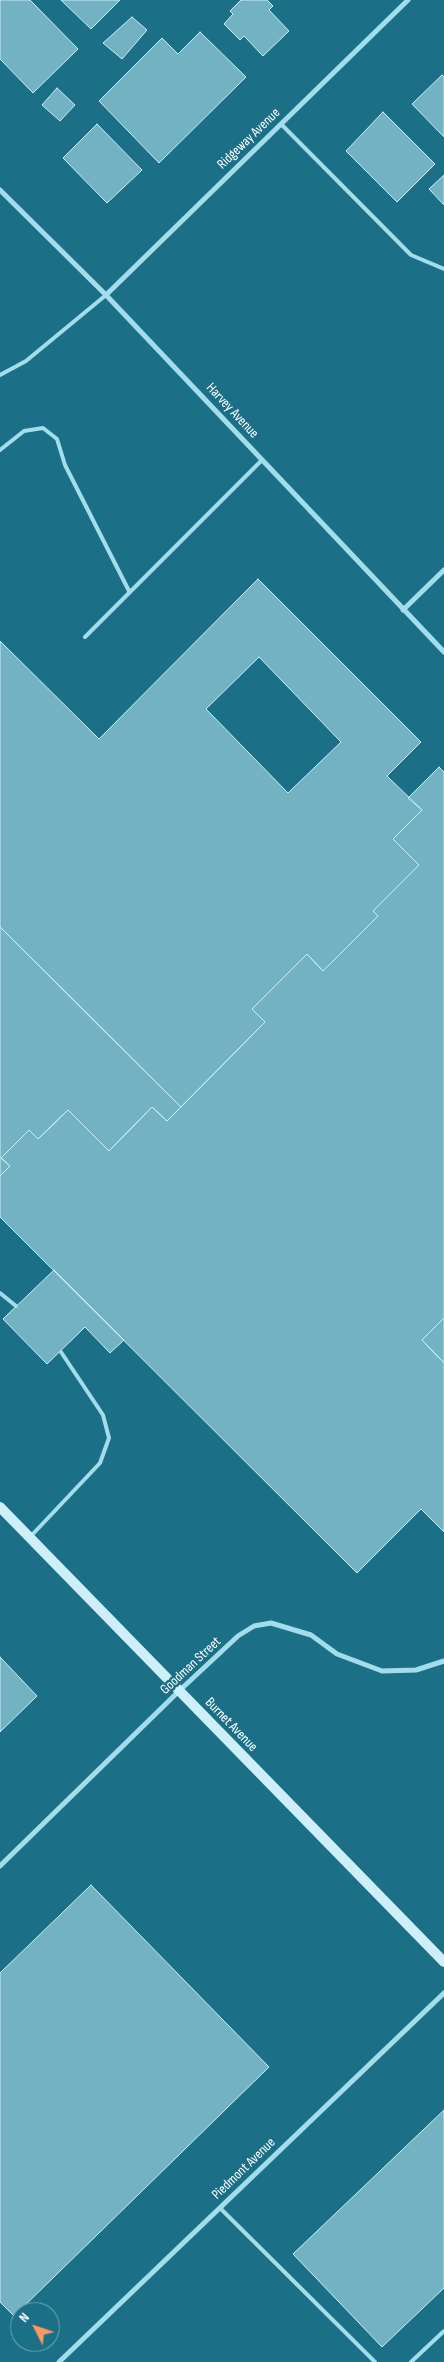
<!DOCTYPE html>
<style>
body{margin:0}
#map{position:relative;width:444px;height:2362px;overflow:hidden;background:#1b6f86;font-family:"Sofia Sans Condensed",sans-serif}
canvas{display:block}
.north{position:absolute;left:10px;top:2302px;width:50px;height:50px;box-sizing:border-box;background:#1b6f86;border:1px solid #76a9b6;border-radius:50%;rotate:311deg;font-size:14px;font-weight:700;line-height:20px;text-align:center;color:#fff}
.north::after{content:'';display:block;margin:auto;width:18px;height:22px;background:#fd985f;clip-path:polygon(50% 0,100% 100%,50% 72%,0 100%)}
</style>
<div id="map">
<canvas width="444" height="2362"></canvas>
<div class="north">N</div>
</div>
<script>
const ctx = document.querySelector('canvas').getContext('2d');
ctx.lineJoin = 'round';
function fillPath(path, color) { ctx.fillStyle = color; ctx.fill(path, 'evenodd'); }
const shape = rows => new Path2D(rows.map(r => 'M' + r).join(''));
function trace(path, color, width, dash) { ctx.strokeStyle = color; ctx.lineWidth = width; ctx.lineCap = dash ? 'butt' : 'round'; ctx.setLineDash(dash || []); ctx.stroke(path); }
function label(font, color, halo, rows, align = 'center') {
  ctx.font = font + ' "Sofia Sans Condensed",sans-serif'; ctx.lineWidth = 5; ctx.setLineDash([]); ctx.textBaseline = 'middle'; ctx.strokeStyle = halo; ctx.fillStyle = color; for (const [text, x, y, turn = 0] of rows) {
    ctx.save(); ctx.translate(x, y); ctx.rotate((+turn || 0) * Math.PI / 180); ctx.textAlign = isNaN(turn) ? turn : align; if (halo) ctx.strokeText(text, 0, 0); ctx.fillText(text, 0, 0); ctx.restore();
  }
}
const building = shape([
 [0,0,30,0,78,49,33,93,0,59,0,0],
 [61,0,120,0,91,29,61,0],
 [241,0,267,0,273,6,269,10,289,31,263,56,244,36,240,40,224,24,233,14,230,11,241,0],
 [132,17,147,30,122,59,103,43,132,17],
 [200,32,246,77,159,163,99,101,162,38,178,54,200,32],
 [442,75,444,77,444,137,412,104,442,75],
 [57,88,75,105,60,121,42,105,57,88],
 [383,112,435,164,397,202,346,151,383,112],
 [97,124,142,170,107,203,63,158,97,124],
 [444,175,444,205,429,189,444,175],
 [258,579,421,742,387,776,422,810,393,839,419,865,373,911,378,916,323,971,307,954,252,1009,265,1022,181,1107,0,927,0,641,99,739,258,579],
 [259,657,341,742,288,793,206,709,259,657],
 [439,767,444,772,444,1318,422,1340,444,1363,444,1532,421,1509,357,1573,0,1217,0,1176,10,1166,1,1158,29,1130,38,1139,68,1110,109,1151,152,1107,167,1121,265,1022,252,1009,307,954,323,971,378,916,373,911,419,865,393,839,422,810,408,798,439,767],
 [0,927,181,1107,167,1121,152,1107,109,1151,68,1110,38,1139,29,1130,1,1158,10,1166,0,1176,0,927],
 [54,1270,124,1340,110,1353,85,1327,47,1364,3,1319,54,1270],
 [444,1318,444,1363,422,1340,444,1318],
 [0,1657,37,1696,0,1732,0,1657],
 [91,1885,269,2067,14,2316,0,2302,0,1973,91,1885],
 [444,2110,444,2288,382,2347,293,2254,444,2110]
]);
const lane = shape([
 [281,124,411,255,444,269],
 [0,375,26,361,106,295],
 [0,450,24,431,43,428,57,439,65,465,129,591],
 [85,637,262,460],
 [0,1293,16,1306],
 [31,1536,100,1463,109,1438,103,1415,61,1352],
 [220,2208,375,2362],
 [411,2362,444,2331]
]);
const street = shape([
 [0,190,106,295,444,652],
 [106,295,408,0],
 [403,610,444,570],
 [0,1866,179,1691,238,1636,254,1626,271,1623,311,1635,337,1654,382,1671,416,1670,444,1661],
 [59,2362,444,1993]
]);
const secondary = shape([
 [0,1507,444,1962]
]);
const streetNames = [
 ["Ridgeway Avenue",249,139,-44],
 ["Harvey Avenue",232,411,47],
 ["Goodman Street",191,1666,-43],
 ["Burnet Avenue",231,1725,46],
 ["Piedmont Avenue",244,2169,-44]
];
fillPath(building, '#72b2c3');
trace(building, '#c8eff8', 1);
trace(lane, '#a3ddeb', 4);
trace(street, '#a3ddeb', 5);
trace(secondary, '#cfeff8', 10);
label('14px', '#fff', '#1b6f86', streetNames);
</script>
